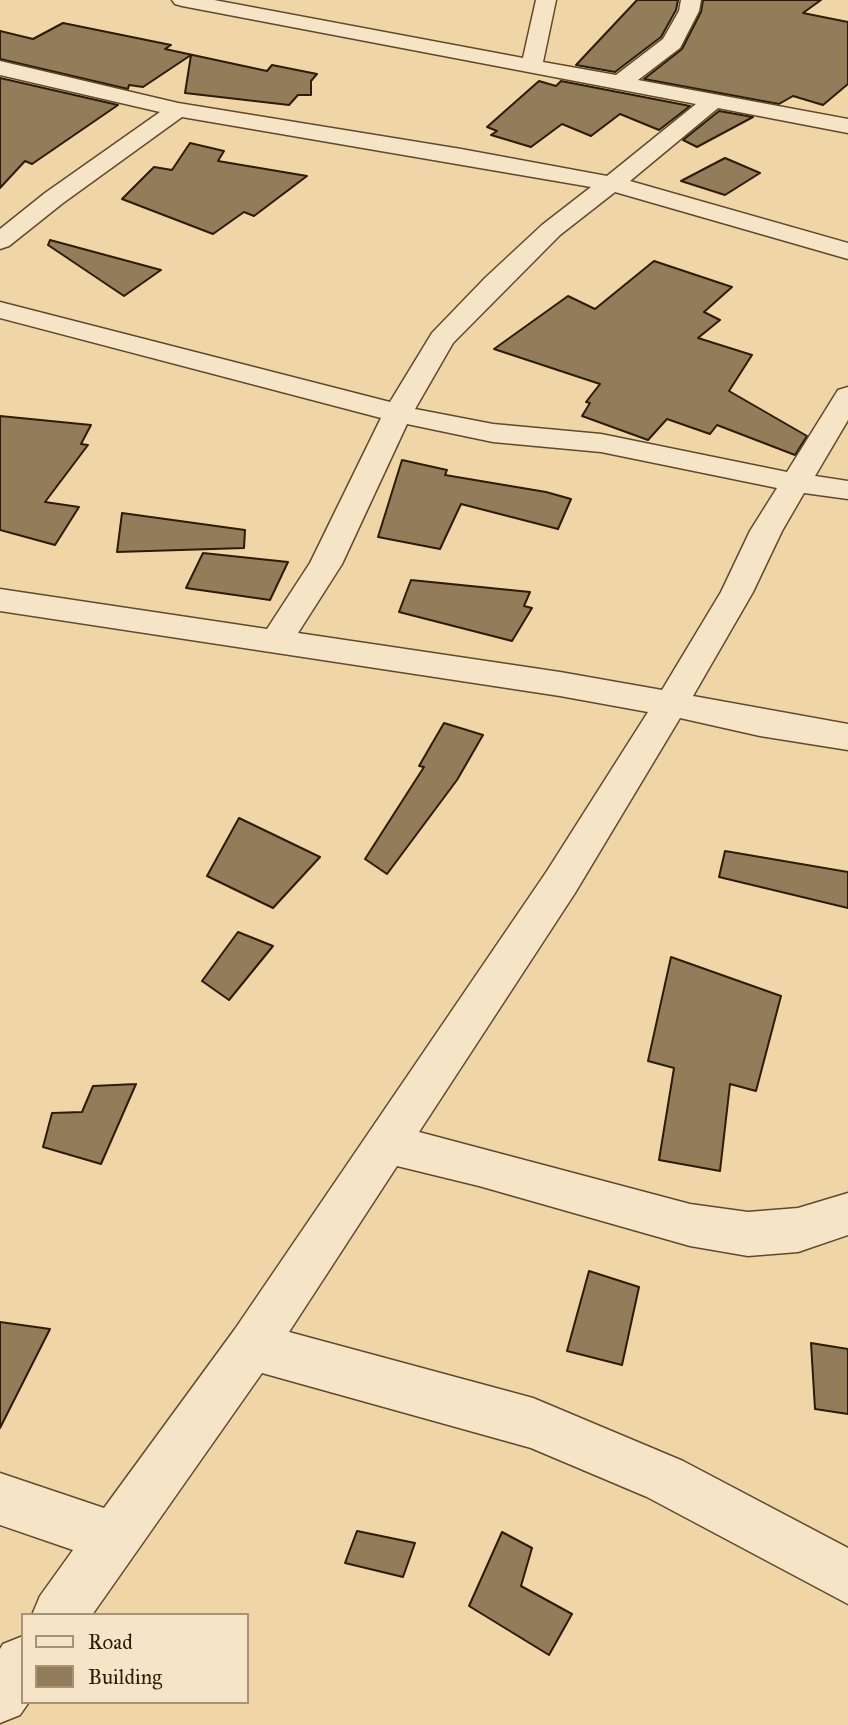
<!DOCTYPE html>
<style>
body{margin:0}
#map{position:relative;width:848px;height:1725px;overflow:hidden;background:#f0d6a7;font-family:"IM FELL Great Primer",serif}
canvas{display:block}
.legend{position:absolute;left:21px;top:1613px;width:228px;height:91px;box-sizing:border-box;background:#f5e4c6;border:2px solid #a59479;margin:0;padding:9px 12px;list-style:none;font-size:21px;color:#2d1b06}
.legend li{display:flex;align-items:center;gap:14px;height:35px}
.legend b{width:35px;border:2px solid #a59479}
</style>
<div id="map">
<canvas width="848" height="1725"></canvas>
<ul class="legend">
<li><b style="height:9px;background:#f5e4c6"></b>Road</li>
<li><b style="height:19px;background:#927c5a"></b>Building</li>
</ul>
</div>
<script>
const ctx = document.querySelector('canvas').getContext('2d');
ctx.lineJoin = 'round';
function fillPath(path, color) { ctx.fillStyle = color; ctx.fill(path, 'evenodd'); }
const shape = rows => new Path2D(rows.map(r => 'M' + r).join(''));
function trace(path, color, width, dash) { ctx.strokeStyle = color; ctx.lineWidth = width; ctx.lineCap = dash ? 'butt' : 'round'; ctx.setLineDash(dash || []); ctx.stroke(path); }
const building = shape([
 [637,0,678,0,676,10,661,37,615,72,576,65,637,0],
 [703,0,821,0,803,13,848,22,848,84,823,105,793,96,779,104,644,79,682,49,701,12,703,0],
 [63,23,171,45,165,49,267,71,272,65,317,74,311,81,311,95,298,95,289,105,185,93,191,55,143,87,129,85,128,89,0,59,0,31,33,39,63,23],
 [0,78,118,105,32,164,25,161,0,188,0,78],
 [539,81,556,86,561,81,690,106,659,130,620,114,591,136,562,124,531,147,491,135,497,131,487,127,539,81],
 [719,111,753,117,697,147,683,140,719,111],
 [190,143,224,151,218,161,307,176,254,216,244,212,213,234,122,199,154,167,172,170,190,143],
 [725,158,760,173,725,195,681,181,725,158],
 [50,240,161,270,124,296,48,245,50,240],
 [654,261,732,287,704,312,720,320,698,338,752,355,729,391,807,436,795,455,717,425,710,434,667,419,648,440,582,416,590,403,586,402,600,384,494,349,568,296,595,309,654,261],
 [0,416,91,425,81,444,88,445,45,502,79,507,55,545,0,530,0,416],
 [402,460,447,470,445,475,546,492,571,499,558,529,461,504,440,549,378,537,402,460],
 [122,513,245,530,244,548,117,552,122,513],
 [203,553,288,562,270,600,186,588,203,553],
 [411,580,530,592,524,606,532,608,512,641,399,612,411,580],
 [444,723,483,735,457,780,387,874,365,859,424,767,419,766,444,723],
 [239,818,320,857,273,908,207,876,239,818],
 [725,851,848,872,848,908,719,877,725,851],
 [238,932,273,946,229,1000,202,981,238,932],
 [671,957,781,996,756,1091,730,1084,720,1171,659,1160,674,1068,648,1061,671,957],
 [136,1084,101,1164,43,1147,52,1113,82,1112,93,1086,136,1084],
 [589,1271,639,1287,622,1365,567,1351,589,1271],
 [0,1322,50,1329,0,1428,0,1322],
 [811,1343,848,1349,848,1414,815,1409,811,1343],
 [357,1531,415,1543,403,1577,345,1563,357,1531],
 [502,1532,532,1548,521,1586,572,1614,549,1655,469,1606,502,1532]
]);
const minor = shape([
 [172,0,214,0,523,58,536,0,556,0,543,62,616,75,663,39,679,11,681,0,701,0,699,11,680,48,638,80,848,119,848,133,718,108,630,181,848,243,848,259,615,192,560,235,453,343,415,409,493,424,601,434,787,472,838,390,848,387,848,420,815,476,848,481,848,499,804,493,782,531,753,592,693,696,848,724,848,750,760,736,680,718,575,893,419,1132,690,1204,748,1212,798,1208,848,1193,848,1235,798,1252,748,1256,690,1246,479,1186,397,1166,289,1332,533,1398,683,1461,848,1548,848,1604,647,1497,531,1448,262,1373,92,1615,32,1615,40,1596,73,1550,0,1525,0,1473,104,1508,235,1329,547,871,648,712,560,696,0,611,0,589,267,629,310,563,381,418,0,318,0,302,390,402,432,333,485,278,542,225,591,187,182,117,63,203,9,246,0,249,0,229,45,193,160,112,0,75,0,61,178,103,461,149,607,176,696,104,182,6,175,4,172,0],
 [407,424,493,442,601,452,777,488,750,531,721,592,662,690,560,672,298,633,342,564,407,424],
 [23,1636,23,1702,29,1702,20,1715,0,1723,0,1649,3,1644,23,1636]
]);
fillPath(building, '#927c5a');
trace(building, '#2d1b06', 2);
trace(minor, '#5e4a2e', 3);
fillPath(minor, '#f5e4c6');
</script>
